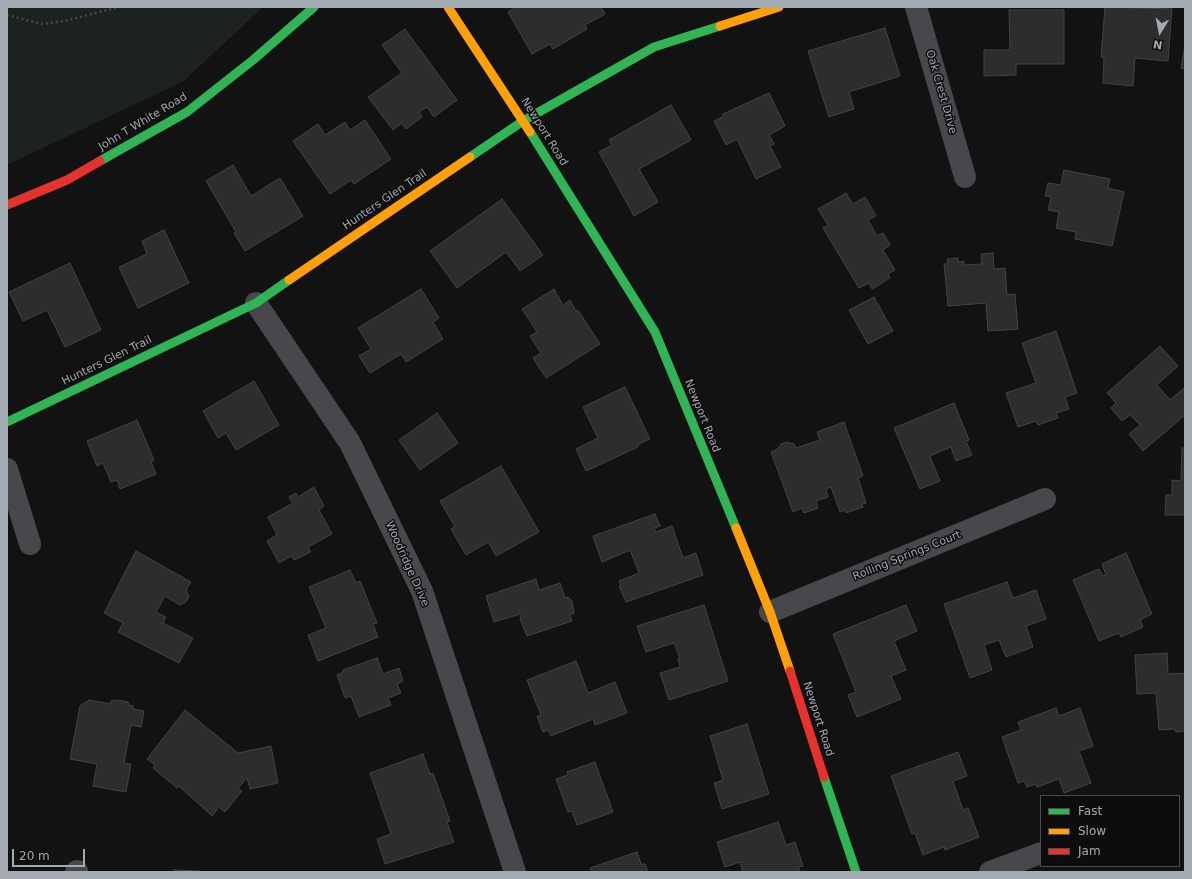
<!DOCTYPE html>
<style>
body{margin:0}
#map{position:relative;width:1192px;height:879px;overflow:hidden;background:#121213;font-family:"DejaVu Sans",sans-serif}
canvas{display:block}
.frame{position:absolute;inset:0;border:8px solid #a4aab2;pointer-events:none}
.legend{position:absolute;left:1040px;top:795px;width:140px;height:72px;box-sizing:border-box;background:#0d0d0e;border:1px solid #494c50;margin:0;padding:5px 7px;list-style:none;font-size:12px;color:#a4aab2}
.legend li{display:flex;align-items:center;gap:8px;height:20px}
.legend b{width:20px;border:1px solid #494c50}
.north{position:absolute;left:1140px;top:12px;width:40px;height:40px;-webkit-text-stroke:3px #0d0d0e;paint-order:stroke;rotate:190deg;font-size:11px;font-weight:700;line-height:16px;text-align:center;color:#a4aab2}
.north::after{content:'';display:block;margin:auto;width:14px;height:18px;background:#a4aab2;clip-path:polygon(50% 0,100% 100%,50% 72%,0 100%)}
.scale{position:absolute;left:12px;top:849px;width:73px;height:18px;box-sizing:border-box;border:2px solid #a4aab2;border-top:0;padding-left:5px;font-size:12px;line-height:14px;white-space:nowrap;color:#a4aab2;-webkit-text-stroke:3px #0d0d0e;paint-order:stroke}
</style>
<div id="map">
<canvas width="1192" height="879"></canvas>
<div class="frame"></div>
<ul class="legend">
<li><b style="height:5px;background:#30b455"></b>Fast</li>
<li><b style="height:5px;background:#ff9f0a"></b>Slow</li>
<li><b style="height:5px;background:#e5322d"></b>Jam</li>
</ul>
<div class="north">N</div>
<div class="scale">20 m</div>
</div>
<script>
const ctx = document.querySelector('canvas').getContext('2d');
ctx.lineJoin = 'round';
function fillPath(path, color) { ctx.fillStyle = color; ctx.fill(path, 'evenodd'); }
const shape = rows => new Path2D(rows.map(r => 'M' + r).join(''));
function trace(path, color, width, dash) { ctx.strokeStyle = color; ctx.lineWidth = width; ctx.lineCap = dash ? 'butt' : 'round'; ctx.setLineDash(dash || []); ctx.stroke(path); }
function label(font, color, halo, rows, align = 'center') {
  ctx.font = font + ' "DejaVu Sans",sans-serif'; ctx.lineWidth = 3; ctx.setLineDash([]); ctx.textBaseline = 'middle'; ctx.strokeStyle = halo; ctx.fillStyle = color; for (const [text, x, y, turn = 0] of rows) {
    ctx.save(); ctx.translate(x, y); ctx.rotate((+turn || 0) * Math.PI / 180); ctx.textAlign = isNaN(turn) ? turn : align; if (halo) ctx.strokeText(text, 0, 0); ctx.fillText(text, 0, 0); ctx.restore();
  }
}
const green = shape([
 [7,7,263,7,184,81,7,165]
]);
const building = shape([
 [516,7,601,7,605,14,585,25,587,29,553,49,550,44,532,54,508,12,516,7],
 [1105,7,1172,9,1168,61,1135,58,1133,86,1103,83,1104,58,1101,57,1105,7],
 [1009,10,1064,10,1064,64,1016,64,1016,75,984,76,984,50,1010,50,1009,10],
 [885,28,900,76,849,92,854,109,829,117,808,51,885,28],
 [405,29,457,100,434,117,427,107,419,112,422,117,406,129,402,123,393,130,368,97,402,73,382,45,405,29],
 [1185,45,1185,69,1181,68,1185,45],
 [769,93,785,126,769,135,774,144,770,146,781,167,756,179,737,139,726,145,714,121,724,116,723,114,769,93],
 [671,105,691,140,639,169,658,202,634,216,599,152,612,145,609,140,671,105],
 [365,120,391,159,354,184,351,180,330,194,293,141,318,124,325,135,345,122,350,130,365,120],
 [233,165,251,196,280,178,303,216,245,251,234,233,236,232,206,181,233,165],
 [1064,170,1110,179,1108,188,1124,192,1112,246,1075,239,1076,232,1056,228,1059,212,1048,210,1051,197,1045,196,1048,183,1061,185,1064,170],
 [846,193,853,204,865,197,876,216,868,220,877,236,883,233,890,245,883,250,895,270,888,274,890,278,872,289,869,283,859,288,823,228,828,225,818,209,846,193],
 [502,199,543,255,520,271,506,252,457,288,430,251,502,199],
 [164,230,189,283,138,308,119,267,147,254,142,241,164,230],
 [993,253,994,269,1005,268,1007,295,1015,294,1018,329,988,331,986,303,948,306,944,264,948,264,947,259,958,258,958,262,964,261,964,265,982,264,981,254,993,253],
 [70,263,101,330,65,347,47,310,23,321,9,292,70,263],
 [421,289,439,318,433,322,443,339,406,362,401,354,370,373,359,356,371,349,358,328,421,289],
 [554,289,563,305,570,300,576,311,578,310,600,344,546,378,533,358,541,353,530,336,537,332,522,309,554,289],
 [874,297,893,331,868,344,849,310,874,297],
 [1056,331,1077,393,1065,397,1069,409,1056,413,1058,418,1038,425,1036,421,1018,427,1006,393,1036,383,1022,343,1056,331],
 [1160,346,1178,366,1157,385,1170,400,1185,387,1185,415,1143,451,1129,434,1140,425,1130,415,1122,421,1111,408,1116,403,1107,393,1160,346],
 [254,381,279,425,236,450,226,433,218,438,203,411,254,381],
 [625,387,650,439,637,445,638,447,586,471,576,449,598,438,583,407,625,387],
 [954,403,969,440,966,441,972,455,956,461,951,447,930,456,940,481,920,489,894,428,954,403],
 [437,413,458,443,420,470,399,440,437,413],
 [137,420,154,460,151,462,156,474,120,489,117,480,111,482,103,463,97,466,87,441,137,420],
 [844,422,863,476,858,478,866,503,862,504,863,507,846,513,845,510,840,512,831,487,826,489,828,497,816,501,818,508,804,513,802,508,793,512,771,452,778,449,781,444,787,442,794,444,796,448,820,440,817,432,844,422],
 [1182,448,1185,448,1185,515,1165,515,1166,495,1172,495,1172,480,1181,481,1182,448],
 [501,466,539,532,496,556,488,542,466,555,451,529,455,527,440,501,501,466],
 [314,487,324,506,319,510,332,534,308,547,311,552,294,560,291,556,279,563,267,541,277,535,268,517,293,503,289,497,296,493,298,497,314,487],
 [655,514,660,526,654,528,656,532,672,526,683,558,696,553,703,575,626,602,619,586,621,585,619,581,639,573,630,550,602,562,593,536,655,514],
 [136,551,191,582,186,590,189,597,186,602,180,605,165,596,156,612,166,617,163,623,193,638,179,663,118,632,123,623,104,613,136,551],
 [1126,553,1152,614,1140,620,1143,627,1121,637,1119,633,1099,641,1073,580,1099,569,1103,576,1106,575,1102,564,1126,553],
 [350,570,356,583,360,581,377,623,373,624,378,637,318,661,308,635,326,628,309,587,350,570],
 [536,579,539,590,560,583,565,598,568,597,572,601,574,613,570,615,572,621,527,636,520,619,521,618,520,614,494,622,486,596,536,579],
 [1007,582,1013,598,1036,590,1046,619,1026,626,1033,647,1006,657,999,640,984,645,992,670,970,678,944,604,1007,582],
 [704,605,728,681,669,700,660,673,680,667,678,659,680,658,674,643,646,652,637,626,704,605],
 [906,605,917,631,894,641,906,670,891,676,901,699,857,717,848,695,856,692,833,634,906,605],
 [1167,653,1168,674,1185,673,1185,731,1176,732,1175,729,1159,730,1156,693,1137,694,1135,655,1167,653],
 [377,658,383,674,399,668,403,681,397,684,401,693,388,698,391,705,359,717,351,696,345,698,337,675,343,672,343,670,377,658],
 [576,661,588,693,615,682,627,713,595,725,593,719,551,736,548,730,543,732,537,716,541,715,527,680,576,661],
 [89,700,111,704,111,701,117,700,128,702,129,705,133,706,133,709,144,711,141,727,131,725,124,763,131,764,126,792,93,786,97,764,70,759,80,706,89,700],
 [1056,708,1059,716,1080,708,1093,746,1079,751,1091,783,1064,793,1059,779,1037,787,1036,784,1027,787,1024,781,1018,783,1002,737,1021,730,1018,722,1056,708],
 [185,710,238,753,271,746,278,783,250,789,247,778,238,788,242,791,225,812,219,807,212,816,179,786,177,788,153,768,155,765,147,759,185,710],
 [747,724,769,794,722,809,714,783,723,780,710,736,747,724],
 [958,752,967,776,953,781,963,810,968,808,979,837,945,850,944,847,923,855,915,833,912,834,891,776,958,752],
 [423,754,430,774,433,773,450,821,447,822,454,842,385,864,377,839,391,834,370,773,423,754],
 [595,762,613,812,577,825,572,811,568,812,556,779,568,775,567,772,595,762],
 [778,822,786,845,795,842,803,866,798,867,800,872,743,872,740,862,725,867,717,842,778,822],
 [637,852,641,864,645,864,648,872,592,872,590,868,637,852],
 [174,870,200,871,200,872,174,872,174,870]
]);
const path = shape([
 [7,15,42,24,65,21,119,7]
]);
const street = shape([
 [916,7,965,177],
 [256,303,350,443,422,591,515,872],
 [7,469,30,544],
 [770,612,1045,499],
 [76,872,77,871],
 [990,872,1041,853]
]);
const fast = shape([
 [530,132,655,332,736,528],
 [470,157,523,121,654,47,720,26],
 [100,161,187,112,253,60,314,7],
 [7,422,256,303,289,280],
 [824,777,856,872]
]);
const slow = shape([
 [448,7,530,132],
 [720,26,779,7],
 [289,280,470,157],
 [736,528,770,612,790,671]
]);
const jam = shape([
 [7,205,67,180,100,161],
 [790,671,824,777]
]);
const streetNames = [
 ["Oak Crest Drive",941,92,74],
 ["John T White Road",143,122,-31],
 ["Newport Road",544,132,58],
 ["Hunters Glen Trail",385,200,-34],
 ["Hunters Glen Trail",107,361,-26],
 ["Newport Road",702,416,68],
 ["Rolling Springs Court",907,556,-22],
 ["Woodridge Drive",407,564,66],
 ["Newport Road",818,719,72]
];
fillPath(green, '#1c221d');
fillPath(building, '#2d2d2e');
trace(building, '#424346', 1);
trace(path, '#48494c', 2.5, [2, 3]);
trace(street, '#47484b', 22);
trace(fast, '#30b455', 9);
trace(slow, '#ff9f0a', 9);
trace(jam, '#e5322d', 9);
label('11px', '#a4aab2', '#0d0d0e', streetNames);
</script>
